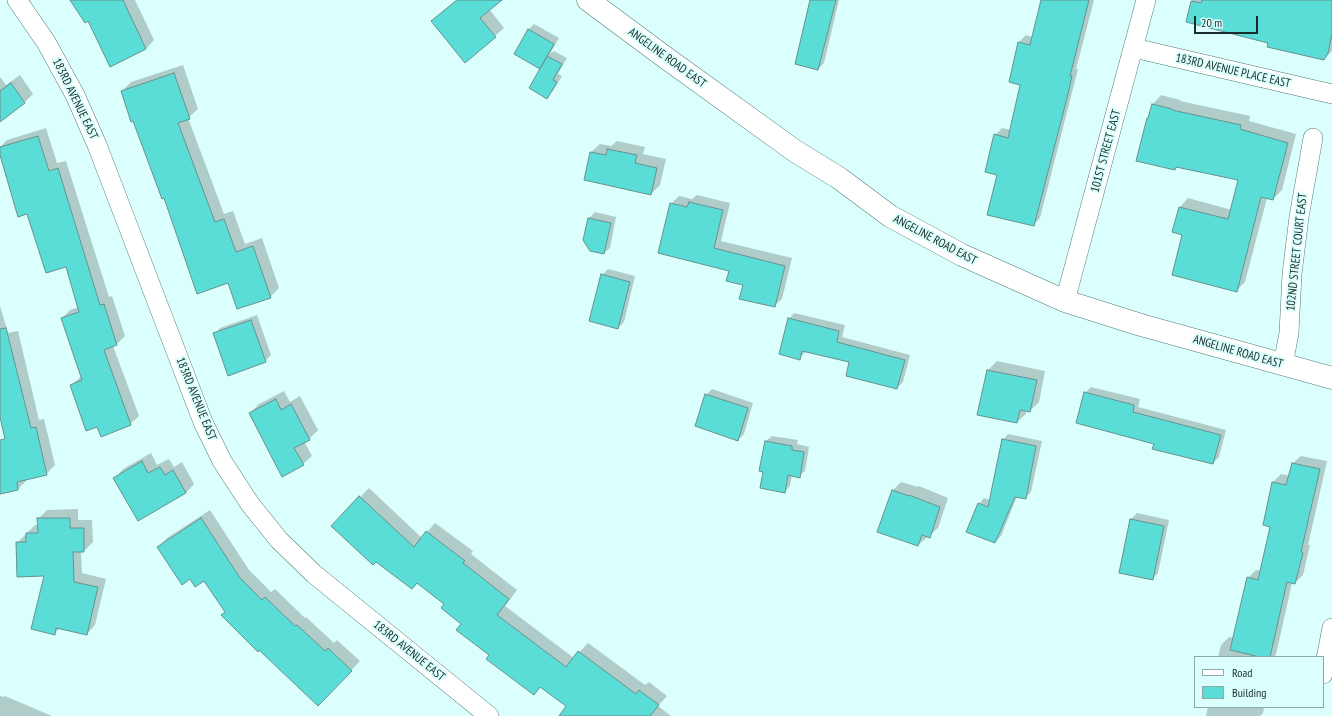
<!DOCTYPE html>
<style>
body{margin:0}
#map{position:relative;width:1332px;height:716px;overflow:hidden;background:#dbfffc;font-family:"PT Sans Narrow",sans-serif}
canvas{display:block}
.legend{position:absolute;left:1194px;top:656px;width:130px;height:52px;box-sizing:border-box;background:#dbfffc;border:1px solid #8daaa8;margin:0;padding:5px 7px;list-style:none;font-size:12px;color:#192b2a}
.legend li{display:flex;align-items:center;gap:8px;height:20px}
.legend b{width:20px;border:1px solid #8daaa8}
.scale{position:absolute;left:1194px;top:16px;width:64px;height:18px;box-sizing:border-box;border:2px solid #192b2a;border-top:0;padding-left:5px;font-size:12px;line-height:14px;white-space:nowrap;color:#192b2a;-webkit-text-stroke:3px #dbfffc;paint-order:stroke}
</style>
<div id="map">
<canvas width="1332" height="716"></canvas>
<ul class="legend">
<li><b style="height:5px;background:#fff"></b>Road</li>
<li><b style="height:11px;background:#5addd7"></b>Building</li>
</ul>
<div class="scale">20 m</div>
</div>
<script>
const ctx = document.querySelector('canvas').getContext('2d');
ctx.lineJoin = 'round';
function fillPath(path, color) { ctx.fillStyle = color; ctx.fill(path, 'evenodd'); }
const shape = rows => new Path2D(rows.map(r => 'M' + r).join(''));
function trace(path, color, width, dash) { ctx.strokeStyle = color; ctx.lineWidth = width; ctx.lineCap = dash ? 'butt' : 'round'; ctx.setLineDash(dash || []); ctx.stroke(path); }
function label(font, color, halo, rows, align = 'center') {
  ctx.font = font + ' "PT Sans Narrow",sans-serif'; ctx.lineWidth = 4; ctx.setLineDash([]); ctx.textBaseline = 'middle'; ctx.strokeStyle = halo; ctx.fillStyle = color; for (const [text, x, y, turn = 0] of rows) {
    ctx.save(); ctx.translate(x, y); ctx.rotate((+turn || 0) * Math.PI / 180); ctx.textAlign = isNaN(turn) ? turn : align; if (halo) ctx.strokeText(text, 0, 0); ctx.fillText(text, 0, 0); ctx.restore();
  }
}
const shadow = shape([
 [71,0,135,0,154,40,146,49,88,20],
 [456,0,499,0,489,9,504,28,495,36,432,21],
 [811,0,839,0,824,63,818,69],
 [1044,0,1094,0,1076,69,1078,69,1040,218,1033,225,998,175,995,135,1002,128,1011,130,1022,84,1010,81,1019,42,1026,35,1033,37],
 [1192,0,1332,0,1332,51,1324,59,1269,42,1187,21],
 [534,24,559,38,550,54,554,51,567,58,558,74,562,76,553,91,547,97,544,64,528,30],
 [183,65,198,109,188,118,224,214,233,211,245,244,262,238,279,288,270,297,229,282,165,197,122,91,131,82],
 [20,75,33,94,25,102,0,120,0,77,6,85],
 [1161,95,1180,100,1180,101,1250,116,1249,121,1296,134,1282,190,1273,199,1267,198,1245,282,1236,291,1183,234,1173,232,1180,207,1188,198,1232,210,1239,179,1178,166,1175,169,1147,118,1149,116,1153,104],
 [46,128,57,163,66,161,109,297,112,296,125,336,117,344,113,346,139,416,130,424,98,426,71,385,82,376,62,318,70,310,79,307,67,266,28,213,0,152,0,147,7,140],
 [617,141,645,147,643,154,666,159,660,185,651,194,591,152,600,144,611,146],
 [697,195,730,203,721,241,792,258,782,299,774,306,744,284,671,204,679,196,692,199],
 [595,212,616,217,610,248,604,253,589,218],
 [608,269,635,276,624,322,618,328,602,275],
 [0,306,8,333,18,331,39,420,44,419,55,465,46,474,26,478,27,480,18,489,0,493,0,447,7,442,0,413],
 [794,313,845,325,842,337,910,355,903,382,897,388,850,362,806,351,800,358,789,319],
 [257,315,271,355,265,361,215,334,220,328],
 [997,361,1045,371,1039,402,1030,411,1026,410,1026,414,1017,422,988,370],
 [1091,387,1140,399,1138,407,1226,430,1219,457,1213,463,1085,393],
 [712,389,753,403,744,434,738,440,706,395],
 [284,391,290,402,300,396,318,430,309,439,304,441,312,456,303,464,250,413,259,404],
 [1008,434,1042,441,1031,492,1025,498,1017,496,1001,536,995,542,979,504,984,498,990,500,1003,440],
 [772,436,798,440,797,444,809,447,805,471,799,476,792,475,790,486,784,492,764,471,766,441],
 [151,453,157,465,169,459,174,467,182,462,194,484,186,493,115,478,123,469],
 [1301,456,1327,461,1308,545,1310,545,1303,575,1295,583,1292,583,1277,650,1275,657,1218,657,1221,645,1229,637,1234,638,1248,578,1256,570,1261,571,1272,526,1273,482,1281,474,1290,476,1292,464],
 [901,482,918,487,919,486,948,498,938,528,918,545,892,491],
 [369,488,422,538,435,523,473,551,471,554,517,590,505,606,574,658,588,643,645,685,649,682,667,696,658,706,671,716,560,716,568,706,541,687,534,694,491,655,446,603,418,582,412,588,332,526],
 [78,509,78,520,92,520,93,542,84,551,81,551,82,573,106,579,95,625,87,634,60,628,54,634,45,575,17,543,35,525,38,525,38,519,47,510],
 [210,510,249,570,271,592,275,589,305,618,306,617,334,643,337,640,360,661,327,696,226,612,205,579,190,578,158,547,167,538],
 [1137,513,1169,520,1158,573,1152,579,1131,519],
 [0,696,4,697,5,696,52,716,0,716],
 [1208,707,1264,707,1263,713,1260,716,1206,716]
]);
const building = shape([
 [70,0,123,0,146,49,110,67,88,21,85,23,70,0],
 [457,0,502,0,480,18,496,37,465,63,431,21,457,0],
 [810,0,836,0,818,70,795,64,810,0],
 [1041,0,1089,0,1070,76,1072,76,1068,94,1034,226,987,215,997,175,985,172,994,134,1008,138,1020,85,1009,82,1018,42,1030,45,1041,0],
 [1202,0,1332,0,1332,34,1328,53,1324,60,1267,47,1268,43,1186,22,1191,1,1201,3,1202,0],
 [528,29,554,44,540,69,514,54,528,29],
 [547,56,562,64,553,80,557,82,547,99,529,88,547,56],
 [174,73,190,119,178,123,215,222,224,219,236,252,253,246,271,298,237,309,228,283,197,294,164,198,162,199,133,121,131,122,121,91,174,73],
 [11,83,25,103,0,122,0,91,11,83],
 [1152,104,1172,109,1172,110,1241,125,1240,129,1288,143,1273,200,1261,197,1237,292,1172,275,1182,235,1172,232,1179,207,1228,219,1238,180,1176,167,1175,170,1136,161,1147,118,1148,118,1152,104],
 [38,136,49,171,58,168,100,305,104,304,117,345,104,350,131,425,101,437,97,427,86,431,70,385,82,380,61,318,79,312,66,267,46,273,27,214,18,217,0,155,0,147,38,136],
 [607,149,637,155,635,163,657,168,651,195,584,180,590,152,606,155,607,149],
 [689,202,723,210,714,248,785,266,775,307,739,299,743,285,726,281,729,271,658,253,670,203,687,207,689,202],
 [588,218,611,223,604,254,590,251,583,240,588,218],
 [601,274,630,282,618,329,589,321,601,274],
 [788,318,839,331,837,342,905,360,897,389,846,376,849,362,802,351,800,360,779,354,788,318],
 [251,320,266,362,228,376,213,333,251,320],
 [6,328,31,428,36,427,47,475,17,482,18,490,0,494,0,440,5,439,0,417,0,329,6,328],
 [987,370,1037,380,1030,412,1020,410,1017,423,977,415,987,370],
 [1084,392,1134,405,1133,412,1221,435,1213,464,1152,449,1154,444,1076,423,1084,392],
 [705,394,748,408,738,441,695,426,705,394],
 [276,399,281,410,291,404,310,440,294,448,304,465,282,477,249,413,276,399],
 [1002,439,1036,446,1026,499,1015,497,995,543,966,532,978,503,988,507,1002,439],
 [765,441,792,446,792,450,804,452,800,478,788,475,785,493,760,488,763,472,759,471,765,441],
 [142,461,148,473,160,467,165,475,173,470,186,493,138,521,113,478,142,461],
 [1292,463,1320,469,1301,552,1303,553,1295,584,1287,582,1270,657,1260,657,1230,650,1247,577,1258,580,1270,527,1263,525,1272,482,1286,485,1292,463],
 [892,490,909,496,909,495,940,507,930,538,922,535,918,546,877,532,892,490],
 [359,496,414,547,426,531,465,561,463,563,509,599,497,615,566,667,578,651,636,694,639,690,659,705,650,716,559,716,566,706,540,687,534,695,486,659,489,655,456,630,461,624,441,608,444,604,417,583,412,589,376,562,373,565,331,526,359,496],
 [37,518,70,518,70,528,84,528,84,552,73,552,74,582,98,587,87,635,56,628,55,635,31,629,44,576,17,577,16,542,26,542,26,533,38,533,37,518],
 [201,518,240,578,262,600,265,597,295,626,297,625,325,651,328,648,352,671,318,706,259,650,258,652,221,615,225,612,204,581,195,587,190,579,182,585,157,547,201,518],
 [1130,519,1164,526,1153,580,1119,573,1130,519]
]);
const minor = shape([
 [17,0,46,42,75,95,97,145,203,422,222,461,250,504,279,540,314,574,489,716],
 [1134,48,1332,94],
 [1065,301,1146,0],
 [1283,365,1289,333,1292,274,1299,217,1313,138],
 [1323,674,1332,628]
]);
const tertiary = shape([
 [588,0,662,55,795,151,839,178,890,216,962,255,1065,301,1141,325,1332,378]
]);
const streetNames = [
 ["ANGELINE ROAD EAST",667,58,36],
 ["183RD AVENUE PLACE EAST",1233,71,13],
 ["183RD AVENUE EAST",75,99,64],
 ["101ST STREET EAST",1106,151,-75],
 ["ANGELINE ROAD EAST",935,240,28],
 ["102ND STREET COURT EAST",1297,252,-84],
 ["ANGELINE ROAD EAST",1238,352,16],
 ["183RD AVENUE EAST",196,399,68],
 ["183RD AVENUE EAST",409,651,39]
];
fillPath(shadow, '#0003');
fillPath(building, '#5addd7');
trace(building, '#67918e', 1);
trace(minor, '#507a77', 20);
trace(tertiary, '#507a77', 23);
trace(minor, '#fff', 19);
trace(tertiary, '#fff', 22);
label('12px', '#192b2a', '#dbfffc', streetNames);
</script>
